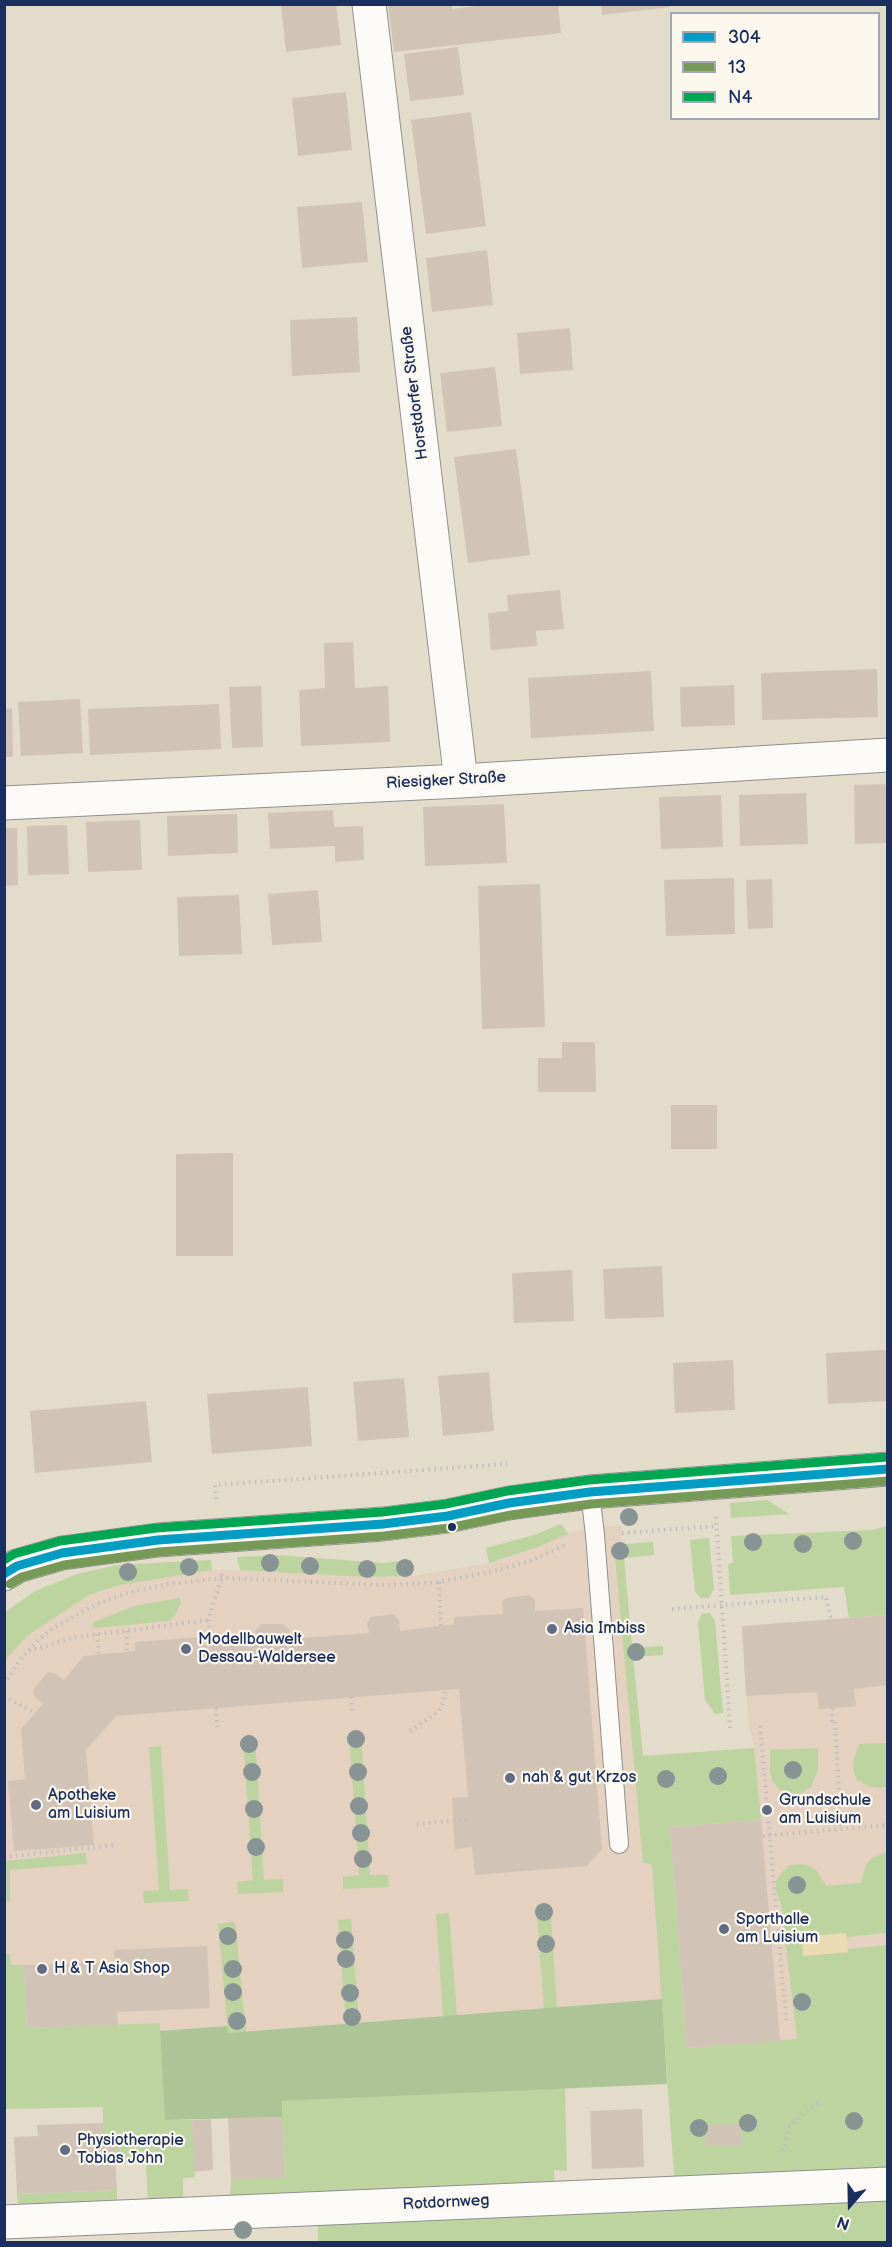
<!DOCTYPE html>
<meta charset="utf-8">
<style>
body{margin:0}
#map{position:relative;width:892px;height:2247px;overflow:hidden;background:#e4dcca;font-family:"Balsamiq Sans",sans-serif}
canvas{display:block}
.frame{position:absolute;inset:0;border:6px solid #1b2f5e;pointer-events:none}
.legend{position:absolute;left:670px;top:12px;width:210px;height:108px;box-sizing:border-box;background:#fbf7ec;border:2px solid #a1a7b3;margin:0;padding:8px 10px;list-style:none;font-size:18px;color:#1b2f5e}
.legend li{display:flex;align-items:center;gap:12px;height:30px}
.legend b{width:30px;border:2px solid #a1a7b3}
.north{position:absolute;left:820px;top:2175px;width:60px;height:60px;-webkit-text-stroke:4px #fbf7ec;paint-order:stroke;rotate:200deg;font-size:16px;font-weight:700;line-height:24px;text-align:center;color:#1b2f5e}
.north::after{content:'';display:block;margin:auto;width:21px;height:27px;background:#1b2f5e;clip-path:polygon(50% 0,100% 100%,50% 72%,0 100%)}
</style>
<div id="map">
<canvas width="892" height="2247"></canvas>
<div class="frame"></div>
<ul class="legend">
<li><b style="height:8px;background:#039dc3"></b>304</li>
<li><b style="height:8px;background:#779958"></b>13</li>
<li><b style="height:8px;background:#00a651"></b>N4</li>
</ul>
<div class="north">N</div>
</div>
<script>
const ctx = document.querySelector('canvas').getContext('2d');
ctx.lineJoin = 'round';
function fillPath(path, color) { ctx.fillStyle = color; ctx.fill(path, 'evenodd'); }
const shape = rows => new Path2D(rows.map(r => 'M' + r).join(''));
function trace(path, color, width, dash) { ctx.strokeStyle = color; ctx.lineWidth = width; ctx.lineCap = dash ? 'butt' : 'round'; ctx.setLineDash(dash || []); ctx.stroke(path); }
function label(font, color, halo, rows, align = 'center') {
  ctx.font = font + ' "Balsamiq Sans",sans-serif'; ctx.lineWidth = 4.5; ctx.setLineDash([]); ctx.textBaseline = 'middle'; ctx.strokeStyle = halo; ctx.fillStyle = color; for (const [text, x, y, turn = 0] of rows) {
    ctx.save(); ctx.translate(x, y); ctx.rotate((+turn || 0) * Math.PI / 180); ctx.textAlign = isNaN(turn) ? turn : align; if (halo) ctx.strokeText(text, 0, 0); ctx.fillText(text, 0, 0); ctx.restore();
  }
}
const built = shape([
 [621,1525,643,1756,754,1748,749,1727,742,1626,887,1615,887,2016,797,2039,687,2048,661,1999,228,2033,226,2026,160,2031,159,2023,27,2028,24,1965,11,1965,10,1954,5,1954,4,1660,27,1636,89,1595,120,1585,212,1570,272,1570,366,1577,412,1576,489,1563,538,1547,568,1534,594,1527]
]);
const green = shape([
 [767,1500,789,1514,731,1518,730,1503],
 [561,1524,568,1534,538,1547,489,1563,486,1548,534,1535],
 [887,1526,887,1615,849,1618,844,1587,730,1595,728,1564,733,1563,731,1536,872,1530],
 [709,1538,714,1589,709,1598,701,1598,695,1592,690,1540],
 [653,1542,654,1555,624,1558,632,1648,663,1646,663,1655,633,1657,643,1756,754,1748,761,1820,670,1827,687,2048,797,2039,781,1904,776,1890,776,1881,784,1870,790,1865,799,1864,808,1865,817,1871,826,1886,861,1883,866,1865,872,1858,887,1852,887,1933,847,1937,846,1933,802,1937,804,1956,848,1952,848,1949,887,1945,887,2167,674,2176,652,1864,643,1863,614,1545],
 [277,1555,383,1563,412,1560,412,1576,366,1577,240,1570,237,1557],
 [211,1560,212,1570,120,1585,89,1595,27,1636,5,1660,5,1612,35,1591,77,1574,117,1565],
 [179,1598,181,1602,175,1616,169,1621,96,1628,92,1627,94,1622,134,1606],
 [710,1613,715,1621,723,1713,715,1714,705,1700,698,1624,701,1614],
 [361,1732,370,1875,388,1875,389,1887,343,1889,343,1877,359,1875,349,1733],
 [255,1737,264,1880,283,1879,283,1892,238,1894,237,1882,253,1880,243,1738],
 [887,1743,887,1787,879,1788,868,1786,857,1780,854,1773,853,1762,859,1744],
 [161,1746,170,1890,188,1889,189,1901,144,1903,143,1891,159,1890,149,1747],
 [818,1748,818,1770,811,1787,800,1794,793,1794,785,1793,778,1788,772,1780,770,1772,770,1750],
 [86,1853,87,1864,10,1870,10,1902,5,1901,5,1861],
 [550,1904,557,2008,544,2008,536,1905],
 [449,1913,457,2016,443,2017,436,1914],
 [351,1919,359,2023,346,2024,338,1920],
 [235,1922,246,2032,228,2033,218,1924],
 [4,1954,10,1954,11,1965,24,1965,27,2028,160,2023,165,2120,192,2120,195,2177,183,2178,183,2202,148,2205,146,2163,115,2163,114,2133,103,2133,103,2107,5,2109],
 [565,2088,567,2171,554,2170,555,2186,230,2200,231,2179,285,2177,281,2101],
 [117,2190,117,2205,18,2210,17,2194],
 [887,2197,887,2242,318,2242,318,2223,578,2214,715,2205]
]);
const forest = shape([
 [662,1999,667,2084,282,2101,282,2117,165,2120,160,2031,227,2026,228,2033]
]);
const sand = shape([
 [846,1933,848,1952,803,1956,802,1937]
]);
const building = shape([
 [281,4,336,4,341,45,286,52],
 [388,4,452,4,452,9,491,4,558,4,561,33,394,52],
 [601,4,670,4,670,7,602,15],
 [458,47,464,95,410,101,404,54],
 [346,92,352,150,298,156,292,98],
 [471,112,486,226,426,234,411,120],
 [362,202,368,262,302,268,297,207],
 [487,250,493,305,432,312,426,258],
 [357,317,360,372,292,376,290,320],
 [570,328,573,370,520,374,517,333],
 [495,367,502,426,447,432,440,373],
 [516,449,530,555,468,563,454,457],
 [560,590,564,629,536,631,537,646,491,650,488,613,508,611,507,595],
 [353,642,355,688,388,686,390,742,301,746,299,690,325,688,324,643],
 [877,669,878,717,762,720,761,673],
 [651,671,654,731,531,738,528,678],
 [734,685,735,725,681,727,680,687],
 [261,686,263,747,232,748,229,687],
 [80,699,83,753,21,756,18,702],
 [219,704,221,749,90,755,88,709],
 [12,708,13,757,4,757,4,709],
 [888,784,888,843,855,844,854,785],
 [806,793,808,844,740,846,739,795],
 [721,795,723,847,661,849,659,797],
 [504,804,507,863,425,866,423,807],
 [333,810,334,827,363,826,364,860,335,862,335,846,270,849,268,813],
 [237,814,238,853,168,856,167,816],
 [140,820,142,870,88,872,86,822],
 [67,825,69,874,28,875,27,826],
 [4,828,17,828,18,885,4,886],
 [734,878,735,934,666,936,664,880],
 [772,879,773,928,748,929,746,880],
 [540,884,545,1027,482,1029,478,886],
 [318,890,322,942,272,945,268,894],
 [239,895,242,954,179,956,177,897],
 [562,1042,595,1042,596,1092,538,1092,538,1058,562,1058],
 [671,1105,717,1105,717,1149,671,1149],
 [233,1153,233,1256,176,1256,176,1154],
 [662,1266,664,1317,605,1319,603,1269],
 [572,1270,574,1321,514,1323,512,1273],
 [886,1350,888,1401,828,1404,826,1353],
 [733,1360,735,1410,675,1413,673,1363],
 [489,1372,494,1431,443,1436,438,1376],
 [404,1378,409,1437,358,1441,353,1382],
 [308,1387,312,1446,212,1454,207,1394],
 [146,1401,152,1462,35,1473,30,1411],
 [529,1595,535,1600,535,1611,583,1608,602,1849,587,1866,475,1875,472,1847,455,1849,452,1798,468,1797,459,1689,116,1716,86,1750,94,1845,14,1851,8,1781,25,1779,21,1729,43,1704,34,1696,33,1690,48,1672,54,1673,64,1680,84,1656,135,1651,135,1642,201,1637,204,1645,257,1641,255,1630,261,1624,283,1624,289,1629,290,1639,369,1633,367,1623,371,1617,393,1614,399,1620,400,1631,454,1624,454,1617,503,1614,502,1602,506,1598],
 [888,1615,888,1685,854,1689,856,1706,819,1709,817,1692,746,1696,742,1626],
 [761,1820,780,2041,687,2048,670,1827],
 [207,1946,210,2008,117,2012,118,2025,27,2028,24,1965,115,1962,114,1950],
 [642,2109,644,2167,592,2169,590,2111],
 [282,2117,285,2178,231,2179,228,2118],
 [211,2119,213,2170,194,2172,192,2120],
 [103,2123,103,2133,114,2133,117,2190,17,2194,14,2137,38,2136,37,2125],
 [741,2124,741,2145,706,2146,706,2125]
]);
const path = shape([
 [216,1499,215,1485,507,1464],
 [716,1517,730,1728],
 [622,1533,717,1526],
 [439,1582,441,1626],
 [672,1609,826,1597,831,1619],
 [127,1631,127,1651],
 [97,1634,99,1653],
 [212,1645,208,1620,222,1578,221,1570],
 [29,1651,76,1637,208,1620],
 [4,1684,21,1659,35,1643,52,1629,94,1605,127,1593,168,1584,222,1578,387,1585,439,1582,490,1572,530,1561,568,1544],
 [4,1696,34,1713],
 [351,1697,352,1714],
 [216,1708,217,1727],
 [832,1708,832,1722],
 [835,1722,841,1828],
 [760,1726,786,2020],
 [410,1731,439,1711,444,1700,445,1691],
 [4,1809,10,1809],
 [417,1824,470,1819],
 [763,1836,888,1825],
 [4,1857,114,1845],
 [783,2151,789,2128,806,2111,821,2101]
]);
const service = shape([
 [590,1492,595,1535,619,1844]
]);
const minor = shape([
 [369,4,461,781],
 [4,803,461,781,888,755],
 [4,2222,888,2184]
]);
const secondary = shape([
 [4,1574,17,1566,62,1553,158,1540,383,1524,448,1516,509,1503,590,1492,888,1469]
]);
const bus1 = shape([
 [4,1574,17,1566,62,1553,158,1540,383,1524,448,1516,509,1503,590,1492,888,1469]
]);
const bus2 = shape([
 [10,1584,22,1577,64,1565,159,1552,384,1536,449,1528,511,1515,591,1504,888,1481]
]);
const bus3 = shape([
 [4,1560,14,1554,60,1541,156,1528,382,1512,446,1504,507,1491,589,1480,887,1457]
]);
const trees = [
 [629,1517],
 [853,1541],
 [753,1542],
 [803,1544],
 [620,1551],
 [270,1563],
 [310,1566],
 [189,1567],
 [405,1568],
 [367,1569],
 [128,1572],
 [636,1652],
 [356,1739],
 [249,1744],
 [793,1770],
 [252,1772],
 [358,1772],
 [718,1776],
 [666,1779],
 [359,1806],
 [254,1809],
 [361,1833],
 [256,1847],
 [363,1859],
 [797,1885],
 [544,1912],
 [228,1936],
 [345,1940],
 [546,1944],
 [346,1959],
 [233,1969],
 [233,1992],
 [350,1993],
 [802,2002],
 [352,2017],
 [237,2021],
 [854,2121],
 [748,2123],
 [699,2128],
 [243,2230]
];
const markers = [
 [452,1527,5,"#1b2f5e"],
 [552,1629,6,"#616c84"],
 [186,1649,6,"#616c84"],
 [510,1778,6,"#616c84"],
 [36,1805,6,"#616c84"],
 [767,1810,6,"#616c84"],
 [724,1929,6,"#616c84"],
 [42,1969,6,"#616c84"],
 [65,2150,6,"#616c84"]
];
const streetNames = [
 ["Horstdorfer Straße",415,393,-97],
 ["Riesigker Straße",446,781,-3],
 ["Rotdornweg",446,2203,-3]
];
const poiNames = [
 ["Asia Imbiss",564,1629],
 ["Modellbauwelt",198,1640],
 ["Dessau-Waldersee",198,1658],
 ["nah & gut Krzos",522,1778],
 ["Apotheke",48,1796],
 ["am Luisium",48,1814],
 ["Grundschule",779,1801],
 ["am Luisium",779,1819],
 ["Sporthalle",736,1920],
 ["am Luisium",736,1938],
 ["H & T Asia Shop",54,1969],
 ["Physiotherapie",77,2141],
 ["Tobias John",77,2159]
];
fillPath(built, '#e4d1c0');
fillPath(green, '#bdd4a0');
fillPath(forest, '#acc496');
fillPath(sand, '#eadbb2');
fillPath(building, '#d1c4b6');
trace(service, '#908f8e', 20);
trace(minor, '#908f8e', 35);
trace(secondary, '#908f8e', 35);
trace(path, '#bfbec1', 4, [1.5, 4.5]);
trace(service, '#fbfaf7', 18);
trace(minor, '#fbfaf7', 33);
trace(secondary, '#fbfaf7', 33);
trace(bus1, '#039dc3', 9);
trace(bus2, '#779958', 9);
trace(bus3, '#00a651', 9);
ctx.fillStyle = '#889393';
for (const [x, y] of trees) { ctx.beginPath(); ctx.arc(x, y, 9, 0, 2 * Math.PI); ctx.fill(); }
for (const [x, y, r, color] of markers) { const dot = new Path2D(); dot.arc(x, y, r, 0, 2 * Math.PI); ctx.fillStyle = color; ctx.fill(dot); trace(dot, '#fbf7ec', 2); }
label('16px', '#1b2f5e', '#fbf7ec', streetNames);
label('16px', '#1b2f5e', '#fbf7ec', poiNames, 'left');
</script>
